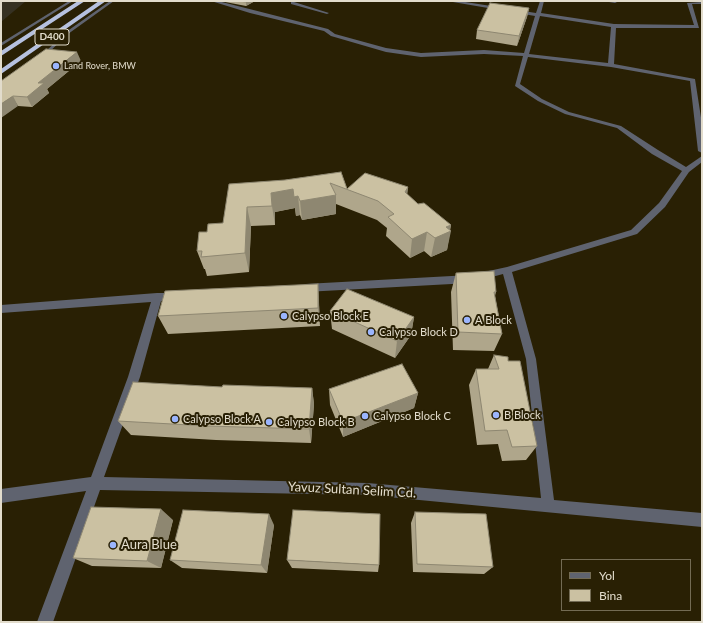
<!DOCTYPE html>
<style>
body{margin:0}
#map{position:relative;width:703px;height:623px;overflow:hidden;background:#292004;font-family:Lato,sans-serif}
canvas{display:block}
.frame{position:absolute;inset:0;border:2px solid #e2dccc;pointer-events:none}
.legend{position:absolute;left:561px;top:559px;width:130px;height:52px;box-sizing:border-box;background:#292004;border:1px solid #736b54;margin:0;padding:5px 7px;list-style:none;font-size:12px;color:#e2dccc}
.legend li{display:flex;align-items:center;gap:8px;height:20px}
.legend b{width:20px;border:1px solid #736b54}
</style>
<div id="map">
<canvas width="703" height="623"></canvas>
<div class="frame"></div>
<ul class="legend">
<li><b style="height:5px;background:#5f636f"></b>Yol</li>
<li><b style="height:11px;background:#cbc1a2"></b>Bina</li>
</ul>
</div>
<script>
const ctx = document.querySelector('canvas').getContext('2d');
ctx.lineJoin = 'round';
function fillPath(path, color) { ctx.fillStyle = color; ctx.fill(path, 'evenodd'); }
const shape = rows => new Path2D(rows.map(r => 'M' + r).join(''));
function trace(path, color, width, dash) { ctx.strokeStyle = color; ctx.lineWidth = width; ctx.lineCap = dash ? 'butt' : 'round'; ctx.setLineDash(dash || []); ctx.stroke(path); }
function label(font, color, halo, rows, align = 'center') {
  ctx.font = font + ' Lato,sans-serif'; ctx.lineWidth = 4; ctx.setLineDash([]); ctx.textBaseline = 'middle'; ctx.strokeStyle = halo; ctx.fillStyle = color; for (const [text, x, y, turn = 0] of rows) {
    ctx.save(); ctx.translate(x, y); ctx.rotate((+turn || 0) * Math.PI / 180); ctx.textAlign = isNaN(turn) ? turn : align; if (halo) ctx.strokeText(text, 0, 0); ctx.fillText(text, 0, 0); ctx.restore();
  }
}
const green = shape([
 [1,1,26,1,1,22]
]);
const lane = shape([
 [69,1,73,1,1,46,1,43,69,1],
 [110,1,114,1,68,34,44,57,42,57,42,55,66,32,110,1],
 [291,1,295,1,294,2,329,13,327,14,291,4,291,1]
]);
const street = shape([
 [211,1,218,1,328,29,335,34,386,48,421,53,484,50,524,53,535,16,447,1,459,1,536,13,540,1,544,1,541,13,614,24,694,25,687,3,702,2,702,4,692,4,699,28,616,28,614,64,695,79,702,124,702,153,698,151,690,81,611,67,528,57,520,84,542,99,569,112,621,126,658,150,686,167,702,156,702,162,689,172,665,207,637,234,512,272,536,359,554,500,702,513,702,527,367,495,100,490,53,622,37,622,86,491,1,503,1,489,91,477,128,377,151,302,1,313,1,305,157,293,180,293,182,296,180,299,161,301,140,377,104,477,367,483,541,498,526,359,503,274,470,283,305,292,300,288,305,284,470,275,507,267,631,230,659,203,682,171,652,154,617,128,565,114,538,101,515,86,523,56,484,54,421,57,386,52,331,36,324,31,250,13,211,1],
 [540,16,611,27,608,63,529,54,540,16],
 [603,1,617,1,617,2,615,3,603,1]
]);
const highway = shape([
 [78,1,85,1,1,56,1,51,78,1],
 [99,1,106,1,1,74,1,69,99,1]
]);
const wall = shape([
 [220,1,255,1,246,6],
 [529,8,527,17,517,46,476,39,477,30],
 [81,61,47,89,49,93,32,107,18,106,1,81],
 [341,172,347,189,408,187,407,194,418,204,451,225,447,250,431,257,424,251,410,258,386,236,387,228,377,220,336,204,336,214,302,220,300,215,296,216,295,208,275,212,275,225,251,226,249,272,207,276,205,269,204,269,197,251,207,232,223,223,285,180],
 [456,273,496,292,495,296,502,334,494,351,453,350,451,292],
 [318,284,320,326,168,334,158,316],
 [330,311,414,317,411,335,395,358,332,329],
 [494,355,508,361,537,446,526,460,502,461,498,444,477,445,469,385,476,369,488,369],
 [222,387,312,388,314,404,311,443,216,440,131,435,118,421],
 [329,389,418,393,414,408,343,437,330,405],
 [415,512,493,567,484,574,413,572,411,523],
 [173,520,161,568,92,566,73,558],
 [274,525,267,573,182,568,170,560],
 [287,560,379,565,378,572,292,568]
]);
const shadedWall = shape([
 [248,1,255,1,246,6,246,2],
 [529,8,527,17,517,46,519,36],
 [77,52,81,61,47,89,49,93,32,107,27,97,38,83],
 [13,96,18,106,1,118,1,104],
 [408,187,406,206,405,192],
 [293,189,298,196,300,215,296,216,295,208,275,212,275,225,272,206,271,193],
 [336,195,336,214,302,220,300,201],
 [247,207,251,226,249,272,245,253],
 [451,225,449,232,451,231,447,250,431,257,435,238,446,227],
 [427,232,424,251,410,258,412,239],
 [318,284,319,302,320,326,318,308],
 [414,317,411,335,395,358,397,341],
 [312,388,314,404,311,443,309,429],
 [418,393,414,408,343,437,343,422],
 [161,509,173,520,161,568,147,561],
 [269,514,274,525,267,573,261,565]
]);
const building = shape([
 [239,1,248,1,246,2,239,1],
 [490,3,529,8,519,36,477,30,490,3],
 [46,49,77,52,38,83,44,83,27,97,13,96,1,104,1,81,46,49],
 [341,172,347,189,365,173,408,187,405,192,418,204,424,203,451,225,446,227,451,231,435,238,427,232,412,239,388,217,394,214,378,201,330,183,336,195,300,201,298,196,294,197,293,189,271,193,272,206,247,207,245,253,201,257,202,251,197,251,199,232,207,232,208,224,223,223,229,184,285,180,341,172],
 [494,271,496,292,494,292,502,334,458,332,456,273,494,271],
 [318,284,318,308,158,316,165,291,318,284],
 [347,289,414,317,397,341,330,311,347,289],
 [494,355,508,357,508,361,520,361,537,446,512,447,507,430,485,431,476,369,499,369,494,355],
 [402,364,418,393,343,422,329,389,402,364],
 [133,382,222,387,223,385,312,388,309,429,208,426,118,421,133,382],
 [91,507,161,509,147,561,73,558,91,507],
 [183,510,269,514,261,565,170,560,183,510],
 [293,510,380,514,379,565,287,560,293,510],
 [415,512,486,514,493,567,417,564,415,512]
]);
const markers = [
 [56,66,4,"#9bb5fd"],
 [284,316,4,"#9bb5fd"],
 [467,320,4,"#9bb5fd"],
 [371,332,4,"#9bb5fd"],
 [496,415,4,"#9bb5fd"],
 [365,416,4,"#9bb5fd"],
 [175,419,4,"#9bb5fd"],
 [269,422,4,"#9bb5fd"],
 [113,545,4,"#9bb5fd"]
];
const farPoinames = [
 ["Land Rover, BMW",64,66]
];
const shields = [
 [52,37,34]
];
const shieldNames = [
 ["D400",52,37]
];
const poiNames = [
 ["Calypso Block E",292,316],
 ["A Block",475,320],
 ["Calypso Block D",379,332],
 ["B Block",504,415],
 ["Calypso Block C",373,416],
 ["Calypso Block A",183,419],
 ["Calypso Block B",277,422]
];
const nearStreetnames = [
 ["Yavuz Sultan Selim Cd.",352,490,3]
];
const nearPoinames = [
 ["Aura Blue",121,545]
];
fillPath(green, '#363122');
fillPath(lane, '#5f636f');
fillPath(street, '#5f636f');
fillPath(highway, '#b6c1df');
fillPath(wall, '#afa68b');
fillPath(shadedWall, '#8e8771');
fillPath(building, '#cbc1a2');
trace(building, '#8e8771', 1);
for (const [x, y, r, color] of markers) { const dot = new Path2D(); dot.arc(x, y, r, 0, 2 * Math.PI); ctx.fillStyle = color; ctx.fill(dot); trace(dot, '#292004', 1.5); }
label('9px', '#e2dccc', '#292004', farPoinames, 'left');
for (const [x, y, w] of shields) { const box = new Path2D(); box.roundRect(x - w / 2, y - 8, w, 16, 3); ctx.fillStyle = '#292004'; ctx.fill(box); trace(box, '#e2dccc', 1); }
label('bold 10px', '#e2dccc', null, shieldNames);
label('11px', '#e2dccc', '#292004', poiNames, 'left');
label('13px', '#e2dccc', '#292004', nearStreetnames);
label('13px', '#e2dccc', '#292004', nearPoinames, 'left');
</script>
